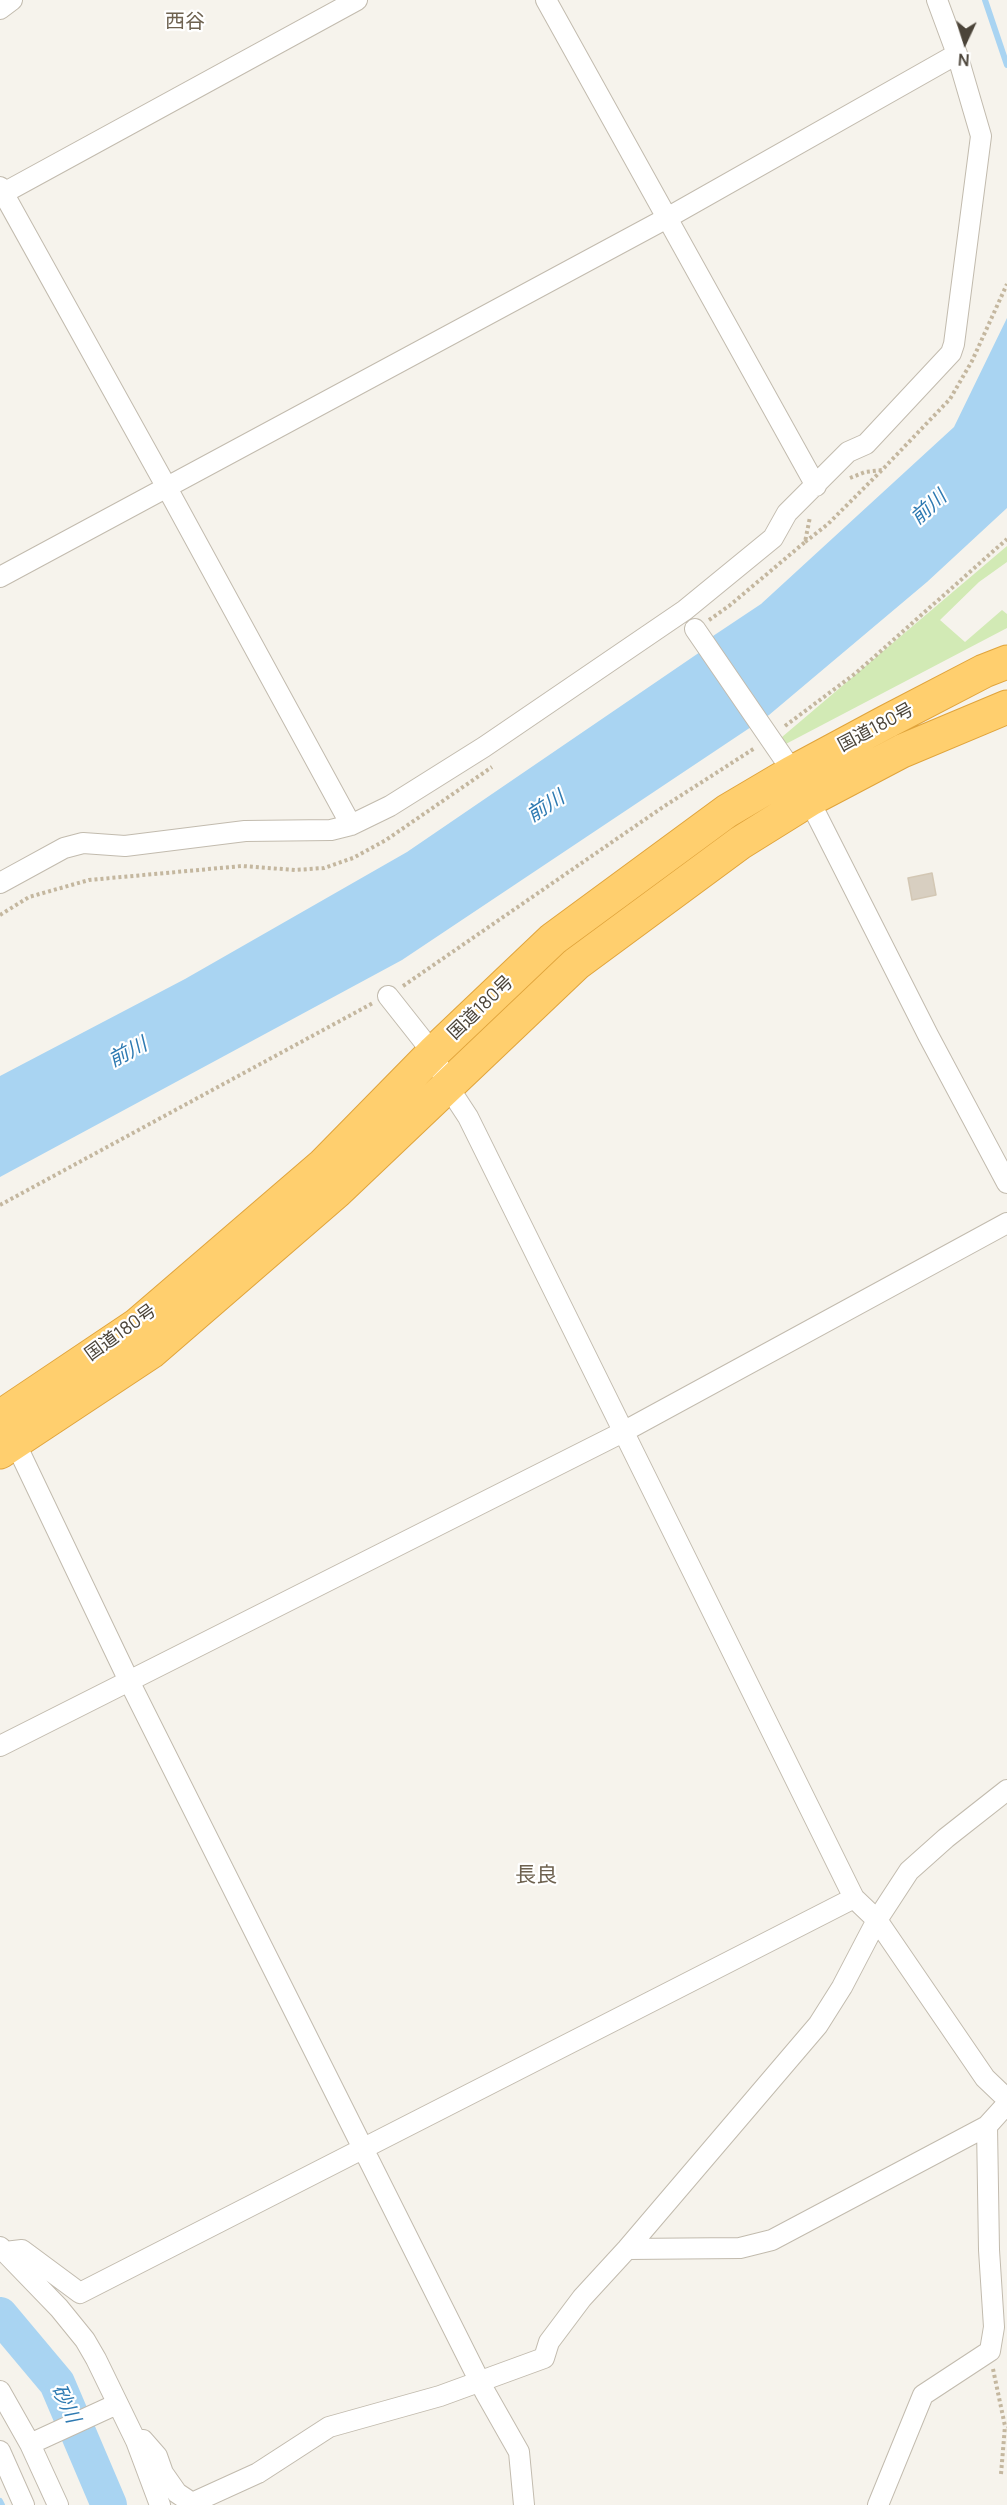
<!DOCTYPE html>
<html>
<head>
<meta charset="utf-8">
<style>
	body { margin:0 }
	#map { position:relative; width:1007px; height:2505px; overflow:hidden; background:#f6f3ec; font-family:Manrope,sans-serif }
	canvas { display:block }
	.north { position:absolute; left:935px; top:12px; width:60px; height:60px; -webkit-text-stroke:4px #fff; paint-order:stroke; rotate:184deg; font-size:16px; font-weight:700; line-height:24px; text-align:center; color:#4b4439 }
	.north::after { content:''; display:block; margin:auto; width:21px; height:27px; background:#4b4439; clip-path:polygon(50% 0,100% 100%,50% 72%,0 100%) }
</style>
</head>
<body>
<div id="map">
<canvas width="1007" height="2505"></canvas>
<div class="north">N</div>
</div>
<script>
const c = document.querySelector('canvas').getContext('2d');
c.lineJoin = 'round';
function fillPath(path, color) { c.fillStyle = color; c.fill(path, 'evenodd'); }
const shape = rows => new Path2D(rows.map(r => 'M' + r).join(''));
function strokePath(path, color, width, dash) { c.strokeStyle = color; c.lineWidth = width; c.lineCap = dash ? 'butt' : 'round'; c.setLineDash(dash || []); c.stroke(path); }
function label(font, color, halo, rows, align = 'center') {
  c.font = font + ' Manrope,"Noto Sans JP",sans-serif'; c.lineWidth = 4.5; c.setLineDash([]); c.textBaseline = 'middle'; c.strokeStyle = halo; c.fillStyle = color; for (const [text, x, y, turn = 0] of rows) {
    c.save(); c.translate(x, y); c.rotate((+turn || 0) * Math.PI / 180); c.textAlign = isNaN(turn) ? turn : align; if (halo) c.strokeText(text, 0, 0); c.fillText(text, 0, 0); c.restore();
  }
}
fillPath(shape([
	[1007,546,1007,562,979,582,940,620,965,642,1002,610,1007,614,1007,628,782,746,780,742,782,737]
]), '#d2eab5');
fillPath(shape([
	[1007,318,1007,508,927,582,769,715,402,960,0,1177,0,1076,185,979,407,852,703,650,707,640,761,604,954,427]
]), '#a9d4f2');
strokePath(shape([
	[985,0,1007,65],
	[0,2501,2,2505]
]), '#a9d4f2', 6);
strokePath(shape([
	[0,2315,57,2383,109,2505]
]), '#a9d4f2', 36);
const building = shape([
	[932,873,936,895,912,900,908,878,932,873]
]);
fillPath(building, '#d8cfc1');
strokePath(building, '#d3c7b4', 1.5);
const street = shape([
	[546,0,816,486],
	[0,9,12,0],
	[0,187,166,486,351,825],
	[0,195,357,0],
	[0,577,667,218,957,54],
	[695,629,793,772,809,800,928,1035,1007,1183],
	[0,883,64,848,83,843,125,846,245,831,331,830,351,825,390,806,484,747,685,610,773,538,787,513,848,452,866,444,951,353,954,344,981,136,957,54,937,0],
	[388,996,433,1053,447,1085,468,1117,854,1898,877,1920,985,2078,1007,2099],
	[11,1434,129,1681,485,2392,519,2452,524,2505],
	[0,1746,623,1432,1007,1223],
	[0,2247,59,2308,85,2340,96,2359,136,2441,160,2505],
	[627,2249,740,2248,772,2240,987,2126,1007,2104],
	[5,2252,22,2250,80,2293,854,1898],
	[0,2391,30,2444,58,2505],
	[136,2441,143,2440,157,2456,163,2473,177,2493,192,2503,258,2473,329,2427,440,2396,544,2358,549,2342,582,2298,627,2249,818,2025,842,1987,877,1920,909,1871,946,1838,1007,1790],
	[30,2444,117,2404],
	[0,2451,24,2505],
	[878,2505,923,2395,990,2351,994,2327,989,2250,987,2126]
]);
const highway = shape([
	[0,1417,137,1325,323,1165,433,1053,553,939,727,811,793,772,886,722,984,671,1007,662],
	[0,1452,151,1352,336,1192,576,964,740,843,809,800,902,751,1007,707]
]);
strokePath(street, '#c2bbae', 22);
strokePath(highway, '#e0a43c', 35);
strokePath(shape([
	[850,478,865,472,882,470,950,399,972,361,1007,284],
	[805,542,828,524,882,470],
	[709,620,729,606,805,542,810,517],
	[785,726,856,673,1007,539],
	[0,915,29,897,89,880,242,866,295,870,324,868,353,858,386,840,492,767],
	[403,986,663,807,755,748],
	[0,1205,373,1003],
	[993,2369,1005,2426,1007,2427],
	[1001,2474,1005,2426]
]), '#c4b79f', 4, [3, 3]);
strokePath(street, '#fff', 20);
strokePath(highway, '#ffcf6e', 33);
label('18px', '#4b4439', '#fff', [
	["国道180号",876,728,-28],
	["国道180号",481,1008,-44],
	["国道180号",121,1333,-36]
]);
label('20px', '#6e6250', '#fff', [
	["西谷",185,22]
]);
label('italic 20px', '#2e7ab2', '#fff', [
	["前川",929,508,-42],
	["前川",546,807,-33],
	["前川",128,1053,-28],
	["砂川",65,2404,65]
]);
label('21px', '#6e6250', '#fff', [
	["長良",536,1876]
]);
</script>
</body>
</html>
